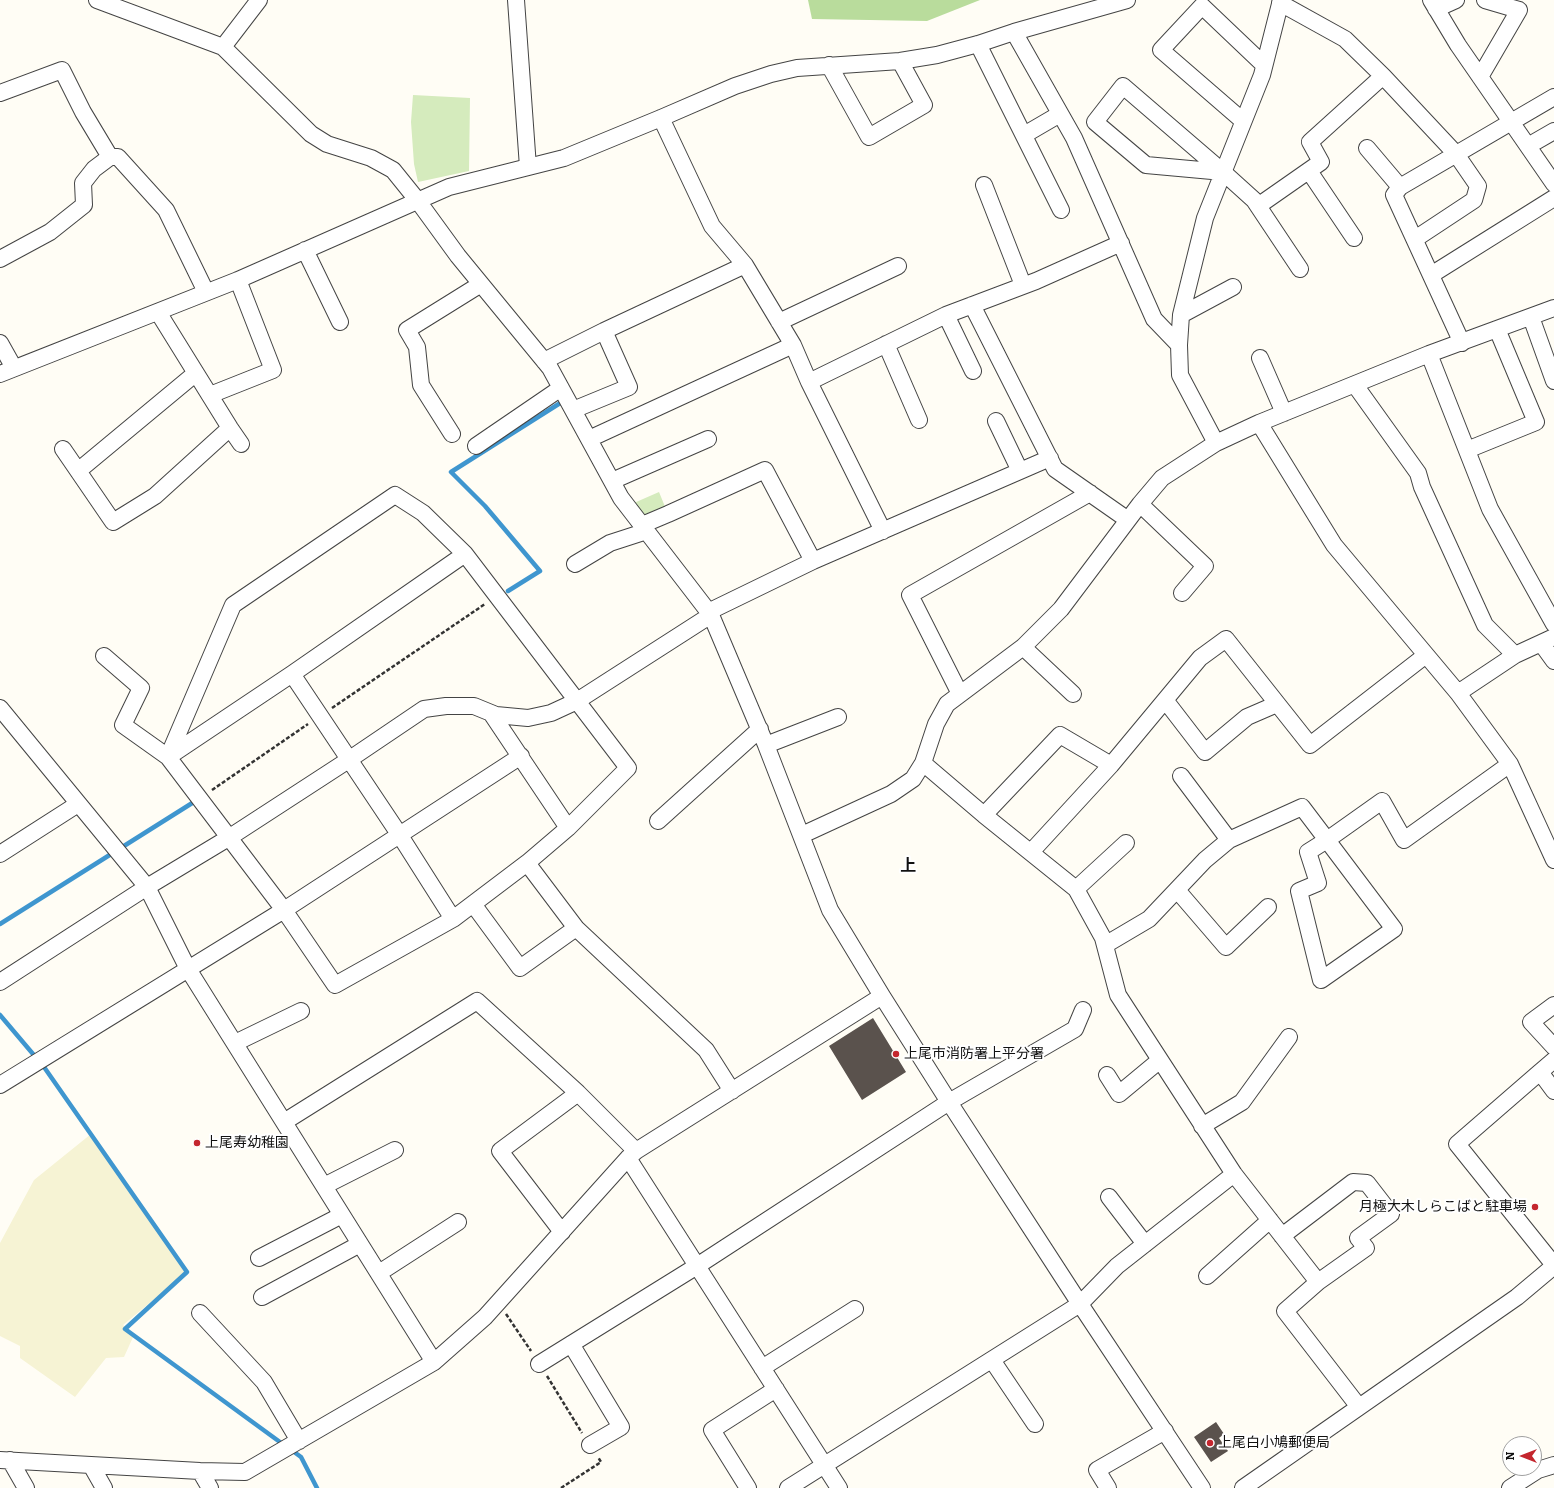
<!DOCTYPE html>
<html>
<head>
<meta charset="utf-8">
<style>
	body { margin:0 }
	#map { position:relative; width:1554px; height:1488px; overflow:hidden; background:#fffdf5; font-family:Bitter,serif }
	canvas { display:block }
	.north { position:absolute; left:1502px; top:1436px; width:40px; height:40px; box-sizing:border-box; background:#fff; border:1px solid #a0a0a0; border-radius:50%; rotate:270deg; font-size:11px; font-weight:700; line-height:16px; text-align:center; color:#111 }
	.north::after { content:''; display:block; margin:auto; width:14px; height:18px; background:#c4262e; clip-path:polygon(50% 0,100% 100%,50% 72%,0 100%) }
</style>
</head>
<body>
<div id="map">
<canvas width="1554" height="1488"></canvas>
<div class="north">N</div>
</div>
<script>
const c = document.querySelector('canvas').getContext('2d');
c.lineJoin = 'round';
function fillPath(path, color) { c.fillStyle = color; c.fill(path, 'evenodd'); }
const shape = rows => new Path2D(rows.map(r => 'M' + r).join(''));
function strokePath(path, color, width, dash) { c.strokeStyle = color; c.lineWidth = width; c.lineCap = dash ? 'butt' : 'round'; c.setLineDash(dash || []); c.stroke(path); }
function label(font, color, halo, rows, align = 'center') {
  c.font = font + ' Bitter,"Noto Sans JP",serif'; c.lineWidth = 4; c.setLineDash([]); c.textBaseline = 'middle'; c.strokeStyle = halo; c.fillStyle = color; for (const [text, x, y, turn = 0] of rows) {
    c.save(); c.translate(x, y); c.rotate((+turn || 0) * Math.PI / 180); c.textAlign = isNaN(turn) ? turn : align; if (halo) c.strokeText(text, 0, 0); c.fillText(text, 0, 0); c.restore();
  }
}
fillPath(shape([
	[91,1134,187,1272,123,1325,134,1335,124,1357,106,1358,75,1397,20,1358,20,1346,0,1336,0,1243,34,1180]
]), '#f6f3d4');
fillPath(shape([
	[413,95,470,98,469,171,418,182,414,164,411,122],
	[659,492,668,514,642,525,627,506]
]), '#d5ebbd');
fillPath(shape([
	[808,0,980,0,927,21,812,19]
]), '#b9dc9c');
strokePath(shape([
	[508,591,540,571,485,506,451,472,565,400],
	[0,924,197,800],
	[0,1015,44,1067,187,1272,125,1329,284,1445],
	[290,1449,301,1457,317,1488]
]), '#3f96cf', 4.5);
fillPath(shape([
	[873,1018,906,1072,862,1100,829,1046],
	[1216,1422,1224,1434,1219,1438,1228,1451,1211,1462,1194,1437]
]), '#5a524d');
const minor = shape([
	[97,0,223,47,311,134,327,144,371,158,393,170,418,201,458,256,550,368,621,498,711,615,766,745,830,910,882,996,949,1102,1080,1304,1202,1488],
	[516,0,528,167],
	[1431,0,1458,45,1554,184],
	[1436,9,1456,0],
	[1014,32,1074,138,1154,319,1179,345],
	[978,44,1061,210],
	[223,47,259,0],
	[829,65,869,137,924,105,900,61],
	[1383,76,1456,154,1478,186,1474,200,1415,239],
	[1480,77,1519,10,1485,0],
	[0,93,62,70,83,112,110,157,118,157,166,210,206,292],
	[661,118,712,226,745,265,793,345,809,382,946,315,1036,281,1121,243],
	[1243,121,1161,50,1202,6,1264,65],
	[1024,135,1060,114],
	[1528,146,1554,131],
	[1367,148,1400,187,1394,195,1462,343],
	[1309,171,1354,238],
	[1223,172,1146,165,1095,122,1123,86,1223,172,1254,200,1300,269],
	[984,185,1023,285],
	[1400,187,1554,97],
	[1258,206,1321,162,1310,142,1383,76,1345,39,1280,3],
	[305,250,340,322],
	[0,259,50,232,84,205,83,183,94,169,110,157],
	[1431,275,1554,198],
	[972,305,1055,469,1128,520],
	[158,312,230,428,241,444],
	[946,315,973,371],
	[1181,315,1233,287],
	[1531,317,1554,381],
	[779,322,898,266],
	[0,343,14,368],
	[886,344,919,420],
	[1429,354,1490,509,1554,624],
	[1260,358,1284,413],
	[544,361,604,331,745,265],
	[0,374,238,280,449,187,564,158,661,118,735,86,771,74,797,68,900,61,937,55,978,44,1014,32,1127,0],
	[809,382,883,531],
	[1355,385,1418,473,1422,487,1485,625,1515,655],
	[210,395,273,370,238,280],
	[573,410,629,387,604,331],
	[996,421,1020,471],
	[1259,423,1334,545,1458,693,1510,764,1554,860],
	[452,434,421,385,417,347,407,330,481,284],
	[589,439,793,345],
	[1216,443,1180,375,1179,345,1181,315,1205,218,1262,75,1281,0],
	[476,446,561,388],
	[63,449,113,522,155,496,230,428],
	[1467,450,1536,422,1497,329],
	[78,471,196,373],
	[612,481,708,439],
	[1140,504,1205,566,1182,593],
	[642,525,668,514,765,470,813,561],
	[575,564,610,543,647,531],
	[708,612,813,561,1050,458],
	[1541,643,1554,661],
	[1023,647,1073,694],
	[104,656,141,688,123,725,168,757,284,910,335,985,453,919,527,863,568,828,628,768,465,554,423,513,395,495,233,605,168,757],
	[292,674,399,834,453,919],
	[1458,693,1515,655,1554,637],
	[960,694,910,595,1090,493],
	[1165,700,1205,752,1247,717,1277,704],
	[0,708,147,887,188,969,434,1362],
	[491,713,568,828],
	[766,745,838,717],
	[168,757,292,674,465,554],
	[923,763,984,815,1076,889,1103,938,1118,995,1234,1174,1318,1282],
	[984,815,1060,735,1111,765],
	[658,821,760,729],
	[802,835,891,794,913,779,923,763,936,724,947,704,1023,647,1061,609,1140,504,1162,478,1216,443,1259,423,1429,354,1554,308],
	[1229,840,1302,807,1327,840,1394,929,1321,980,1299,891,1318,883,1308,852,1327,840,1382,801,1404,840,1510,764],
	[1031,852,1111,765,1200,658,1226,639,1310,745,1426,655],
	[0,854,78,804],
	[527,863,576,928,706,1050,732,1091],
	[1076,889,1126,843],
	[1177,890,1226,947,1268,907],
	[473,904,520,968,576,928],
	[1105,945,1149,919,1205,860,1229,840,1181,776],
	[0,982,147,887,230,837,350,759,424,709,446,706,474,706,496,715,528,718,551,713,577,701,711,615],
	[1554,1005,1531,1022,1554,1047],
	[235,1043,301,1011],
	[1554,1060,1540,1072,1554,1091],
	[1540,1072,1457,1144,1554,1265],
	[1107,1075,1119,1094,1160,1060],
	[0,1085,284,910,521,756],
	[284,1122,477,1001,578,1093,636,1151],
	[1202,1126,1242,1102,1289,1037],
	[628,1158,839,1488],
	[324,1186,395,1150],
	[1109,1197,1145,1244],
	[562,1232,500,1151,578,1093],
	[1282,1236,1353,1182,1367,1183,1391,1214,1358,1238,1366,1248,1318,1282,1285,1311,1359,1407],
	[259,1258,342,1215],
	[379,1273,458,1222],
	[1207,1276,1270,1220],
	[262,1297,360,1244],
	[200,1313,264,1382,299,1441],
	[571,1344,621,1427,590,1445],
	[992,1360,1035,1424],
	[539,1364,697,1266,949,1102,1075,1029,1083,1010],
	[762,1368,855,1309],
	[0,1460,200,1471,245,1472,434,1362,485,1317,628,1158,636,1151,882,996],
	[10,1460,26,1488],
	[91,1465,104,1488],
	[200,1471,210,1488],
	[748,1488,712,1430,776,1389],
	[788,1488,1080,1304,1117,1266,1234,1174],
	[1108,1488,1097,1470,1165,1431],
	[1243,1488,1517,1297,1554,1266],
	[1510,1488,1538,1470,1554,1465]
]);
strokePath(minor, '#444', 18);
strokePath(shape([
	[332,708,485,604],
	[212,790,308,724],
	[506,1314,531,1351],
	[547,1376,582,1433],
	[561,1488,601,1462,598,1457]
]), '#333', 2.5, [4, 2]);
strokePath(minor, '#fff', 16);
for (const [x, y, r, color] of [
	[896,1054,4,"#c4262e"],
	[197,1143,4,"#c4262e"],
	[1535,1207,4,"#c4262e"],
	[1210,1443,4,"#c4262e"]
]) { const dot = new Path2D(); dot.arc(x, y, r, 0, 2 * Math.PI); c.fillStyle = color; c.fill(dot); strokePath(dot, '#fff', 1.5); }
label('14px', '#111', '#fff', [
	["上尾市消防署上平分署",904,1054],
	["上尾寿幼稚園",205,1143],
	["月極大木しらこばと駐車場",1527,1207,"right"],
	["上尾白小鳩郵便局",1218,1443]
], 'left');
label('bold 16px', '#111', '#fff', [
	["上",908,867]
]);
</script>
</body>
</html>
